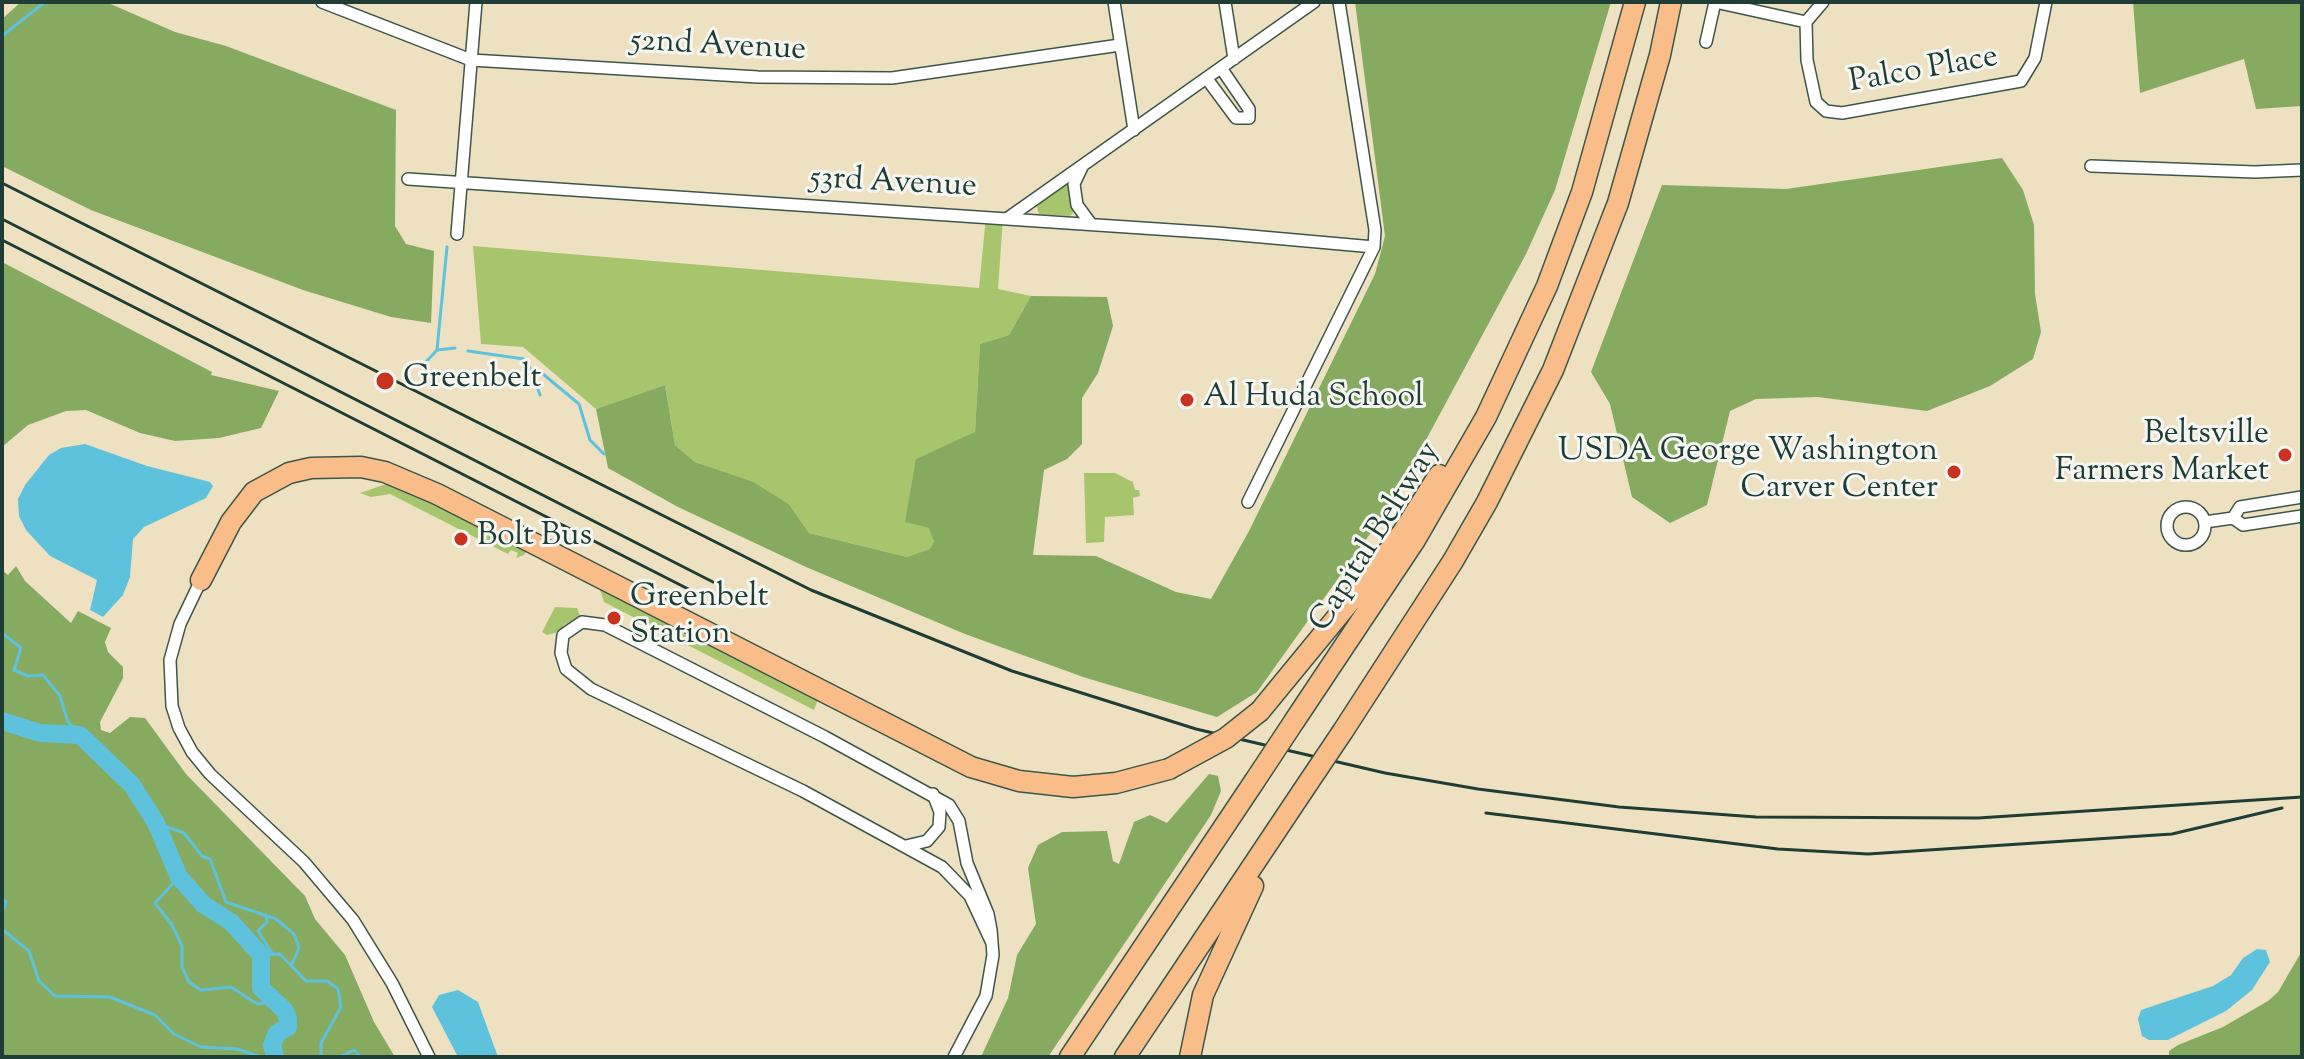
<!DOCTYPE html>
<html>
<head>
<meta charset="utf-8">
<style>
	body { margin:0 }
	#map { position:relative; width:2304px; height:1059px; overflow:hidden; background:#ede1c2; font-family:"Sorts Mill Goudy",serif }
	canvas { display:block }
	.frame { position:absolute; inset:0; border:4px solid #1f3d34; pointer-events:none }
</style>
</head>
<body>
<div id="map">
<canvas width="2304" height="1059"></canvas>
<div class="frame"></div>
</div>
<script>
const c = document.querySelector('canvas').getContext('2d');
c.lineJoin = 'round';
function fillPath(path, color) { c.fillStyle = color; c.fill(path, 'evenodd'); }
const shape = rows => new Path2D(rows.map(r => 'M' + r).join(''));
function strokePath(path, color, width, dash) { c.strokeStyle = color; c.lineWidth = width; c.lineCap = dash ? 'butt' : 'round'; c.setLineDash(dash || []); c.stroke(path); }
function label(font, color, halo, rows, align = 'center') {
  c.font = font + ' "Sorts Mill Goudy",serif'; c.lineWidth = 6; c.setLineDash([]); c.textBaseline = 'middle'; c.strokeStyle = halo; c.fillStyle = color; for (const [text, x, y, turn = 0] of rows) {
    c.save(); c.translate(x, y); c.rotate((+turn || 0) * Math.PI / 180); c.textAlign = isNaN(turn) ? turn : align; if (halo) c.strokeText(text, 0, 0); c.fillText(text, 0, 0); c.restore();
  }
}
fillPath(shape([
	[1065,184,1069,186,1073,213,1070,216,1039,214,1036,204],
	[986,217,1003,218,998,289,1031,296,1009,335,980,344,975,433,916,459,934,542,931,549,907,557,809,533,789,504,753,483,695,462,675,445,665,385,596,409,523,347,481,344,473,246,979,288],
	[1084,473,1115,473,1133,482,1135,490,1139,490,1140,496,1133,498,1134,515,1105,517,1104,542,1086,543],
	[395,481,528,548,524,555,516,558,518,553,511,550,508,554,390,494,371,497,360,493],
	[598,583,819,696,814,710,604,602],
	[555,607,577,608,580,616,564,625,558,632,547,635,542,632]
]), '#a7c56c');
fillPath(shape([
	[21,2,106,2,175,32,226,46,396,110,395,226,406,244,434,251,431,323,391,317,303,290,91,210,2,166,2,19],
	[1355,2,1611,2,1555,190,1526,254,1392,503,1257,692,1217,717,1083,677,965,634,806,567,678,507,608,468,596,409,665,385,675,445,695,462,753,482,789,504,809,533,907,557,930,549,934,542,929,528,905,522,916,459,975,432,980,344,1009,335,1031,296,1107,297,1113,326,1098,373,1082,398,1082,444,1067,459,1044,470,1033,555,1096,556,1176,592,1211,599,1249,531,1375,274,1385,236],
	[2133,2,2301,2,2302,106,2256,109,2244,59,2140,93],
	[2002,158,2023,190,2034,225,2035,294,2041,332,2033,359,1990,386,1927,411,1818,397,1756,399,1730,411,1707,505,1670,523,1632,497,1610,404,1591,372,1662,185,1786,189],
	[2,262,212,372,211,375,279,391,261,428,219,438,175,441,140,433,86,410,66,411,28,425,2,447],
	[16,566,25,581,71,623,78,611,111,628,105,642,108,652,123,667,123,678,100,722,101,730,110,733,130,717,145,718,186,774,305,896,315,919,345,955,374,1022,395,1057,2,1057,2,570,8,575],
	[1209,774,1218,776,1221,791,1211,815,1048,1057,981,1057,1008,998,1017,955,1036,924,1028,868,1038,845,1062,832,1107,831,1113,861,1119,864,1134,822,1150,815,1167,823],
	[2302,951,2302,1057,2169,1057,2169,1051,2178,1045,2223,1027,2268,1001,2278,992]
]), '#85aa60');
fillPath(shape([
	[85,444,147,466,210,482,213,486,206,498,144,527,133,539,130,577,123,595,103,617,90,610,97,580,50,556,26,530,19,516,18,499,25,485,49,455,61,448],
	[2257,949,2266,950,2270,962,2252,990,2226,1011,2168,1040,2149,1040,2142,1036,2138,1019,2141,1010,2213,986,2231,975,2243,958],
	[458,990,478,1002,498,1057,458,1057,432,1007,439,995]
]), '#5fc2dd');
strokePath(shape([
	[2,36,45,2],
	[437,350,447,247],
	[468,351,524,359,532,371,543,374,579,404,590,440,604,454],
	[425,363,437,350,455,348],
	[532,372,540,395],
	[2,633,21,648,14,670,28,676,43,675,60,696,68,722,80,735],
	[156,823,184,833,202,856,210,859,226,902,276,919,294,934,299,948,292,964],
	[179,877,155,903,172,925,182,946,182,967,189,982,201,990,231,987,257,1004,274,1002],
	[2,898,6,902,2,912],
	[266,915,267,922,258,931,272,953],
	[2,929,29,951,39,981,55,996,110,997,155,1015,174,1034,201,1047,237,1049,261,1057],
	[261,955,280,954,306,981,327,981,338,989,341,1007,321,1043,321,1057],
	[265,1057,273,1054],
	[340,1057,354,1050,361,1057]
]), '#5fc2dd', 3);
strokePath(shape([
	[2,721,40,733,80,735,132,785,156,823,179,877,204,905,231,922,261,955,261,988,285,1011,288,1019,288,1027,277,1033,272,1045,275,1057]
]), '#5fc2dd', 18);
const minor = shape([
	[322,2,471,60,758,77,892,78,1120,45],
	[1114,2,1134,130],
	[1225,2,1234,59],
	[1715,2,1806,22],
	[1806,22,1807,60,1816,102,1826,111,1842,113,2021,81,2035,58,2046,2],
	[1806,22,1823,2],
	[1706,42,1715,2],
	[1207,79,1236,118,1249,118,1249,109,1221,68],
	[2091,166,2255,172,2302,170],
	[1082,167,1074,184,1077,205,1091,224],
	[408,179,1217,233,1374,247],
	[1008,218,1314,2],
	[457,234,476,2],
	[1248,502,1374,247,1375,230,1339,2],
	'2167 526a19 19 0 1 1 38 0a19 19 0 1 1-38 0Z',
	[2233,518,2240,507,2302,497],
	[2205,522,2233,518,2243,525,2302,516],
	[201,580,180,624,170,660,172,706,179,728,192,752,210,774,304,862,353,920,392,983,429,1057],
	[906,846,927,841,939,827,940,812,933,794],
	[954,1057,986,996,993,955,991,930,988,914,967,863,959,821,949,805,825,737,605,625,582,622,563,635,561,653,566,669,591,689,803,791,942,867,970,896,992,943]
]);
const motorway = shape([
	[201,580,231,522,254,492,289,473,311,468,361,467,385,472,437,494,971,767,1019,781,1073,787,1116,783,1169,769],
	[1260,711,1352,599,1403,532,1439,475],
	[1295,720,1415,540,1486,417,1547,286,1582,192,1635,2],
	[1343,731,1453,561,1487,502,1553,370,1618,203,1660,55,1671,2],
	[1070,1057,1254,782],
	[1125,1057,1302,792],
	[1190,1057,1203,995,1253,886]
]);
strokePath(minor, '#3e5649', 14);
strokePath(motorway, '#3e5649', 23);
strokePath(minor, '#fff', 11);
strokePath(motorway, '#f8bd89', 20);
strokePath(shape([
	[2,183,811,590,1012,671,1196,729,1385,773,1478,789,1619,807,1756,817,1978,818,2302,797],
	[2,219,713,582],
	[2,240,704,597],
	[1486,813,1778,849,1868,854,2172,834,2282,808]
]), '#1f3d34', 3);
const motorwayBridge = shape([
	[1169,769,1226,738,1260,711],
	[1254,782,1295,720],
	[1302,792,1343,731]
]);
strokePath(motorwayBridge, '#3e5649', 23, []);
strokePath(motorwayBridge, '#f8bd89', 20);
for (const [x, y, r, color] of [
	[385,381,10,"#c8321e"],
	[1187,400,8,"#c8321e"],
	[2285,455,8,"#c8321e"],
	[1954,472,8,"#c8321e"],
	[461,539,8,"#c8321e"],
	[614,618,8,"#c8321e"]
]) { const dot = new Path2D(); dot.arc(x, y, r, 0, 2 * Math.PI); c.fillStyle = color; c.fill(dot); strokePath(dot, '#f6f6f2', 3); }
label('32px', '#1f3d34', '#f6f6f2', [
	["52nd Avenue",718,48,3],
	["Palco Place",1924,72,-10],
	["53rd Avenue",893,185,3],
	["Capital Beltway",1377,538,-58]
]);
label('32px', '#1f3d34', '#f6f6f2', [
	["Greenbelt",403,381],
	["Al Huda School",1203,400],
	["Beltsville",2269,437,"right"],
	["Farmers Market",2269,474,"right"],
	["USDA George Washington",1938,454,"right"],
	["Carver Center",1938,491,"right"],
	["Bolt Bus",477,539],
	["Greenbelt",630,600],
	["Station",630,637]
], 'left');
</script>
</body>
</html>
